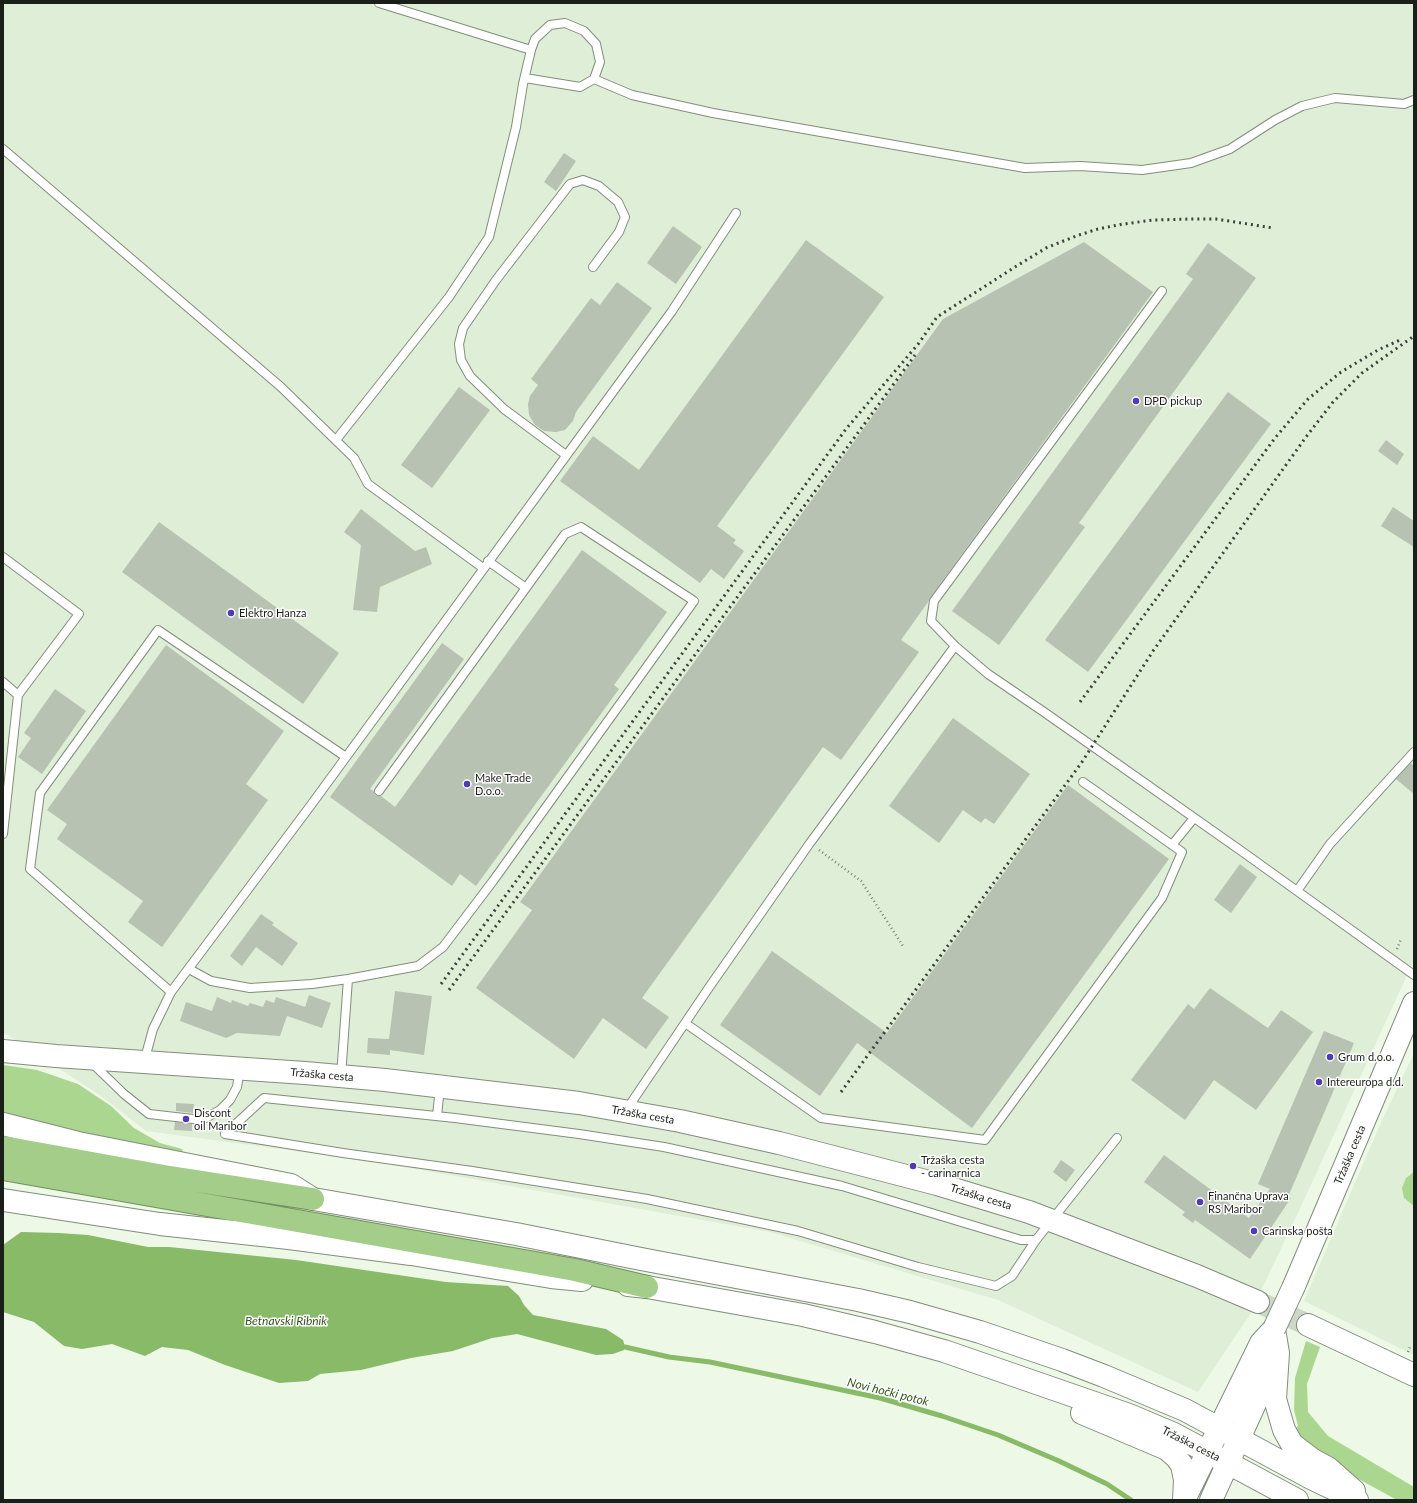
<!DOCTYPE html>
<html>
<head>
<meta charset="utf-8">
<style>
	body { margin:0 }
	#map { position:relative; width:1417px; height:1503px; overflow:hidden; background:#edf8e6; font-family:Lato,sans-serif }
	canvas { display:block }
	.frame { position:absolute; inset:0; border:4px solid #1b1f19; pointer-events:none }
</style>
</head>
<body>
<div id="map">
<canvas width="1417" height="1503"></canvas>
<div class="frame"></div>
</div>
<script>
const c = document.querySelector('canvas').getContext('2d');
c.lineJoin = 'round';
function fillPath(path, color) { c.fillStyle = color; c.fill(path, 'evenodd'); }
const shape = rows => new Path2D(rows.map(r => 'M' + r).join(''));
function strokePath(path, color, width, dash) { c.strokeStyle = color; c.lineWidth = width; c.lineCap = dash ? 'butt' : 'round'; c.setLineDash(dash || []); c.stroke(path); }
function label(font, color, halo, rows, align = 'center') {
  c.font = font + ' Lato,sans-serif'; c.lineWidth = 3; c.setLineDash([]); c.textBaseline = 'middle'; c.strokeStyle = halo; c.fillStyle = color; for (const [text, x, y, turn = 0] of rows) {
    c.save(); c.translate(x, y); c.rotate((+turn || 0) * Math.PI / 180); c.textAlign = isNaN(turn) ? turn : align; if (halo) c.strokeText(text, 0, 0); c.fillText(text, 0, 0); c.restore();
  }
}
fillPath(shape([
	[3,3,1414,3,1414,960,1303,1202,1249,1316,1198,1392,998,1300,770,1232,371,1161,146,1131,101,1096,8,1035,3,1034],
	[1414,1053,1414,1355,1304,1301,1379,1127]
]), '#dfeed6');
fillPath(shape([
	[3,1065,37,1070,78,1084,111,1106,134,1128,160,1143,182,1149,183,1153,65,1129,3,1113],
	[1414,1172,1414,1206,1404,1198,1402,1188,1406,1178],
	[1306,1341,1320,1347,1307,1384,1308,1412,1328,1436,1414,1487,1414,1500,1397,1500,1322,1459,1292,1431,1298,1426,1294,1410,1295,1378]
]), '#abd690');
fillPath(shape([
	[21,1232,59,1233,88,1235,148,1247,169,1247,296,1260,446,1282,508,1286,519,1296,524,1305,533,1315,606,1329,623,1340,625,1347,624,1350,613,1354,596,1355,517,1334,492,1338,453,1351,411,1358,361,1370,320,1374,308,1381,279,1383,225,1365,188,1350,162,1347,145,1356,112,1344,82,1349,64,1346,34,1322,3,1312,3,1245]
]), '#88ba67');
strokePath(shape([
	[625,1347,669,1357,710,1362,880,1398,942,1416,998,1435,1059,1461,1107,1484,1131,1500]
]), '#88ba67', 5);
fillPath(shape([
	[564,153,576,161,556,191,544,182],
	[673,226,702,247,676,284,647,263],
	[806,240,884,297,717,526,736,540,733,543,744,551,724,579,711,569,700,583,560,481,593,436,639,470],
	[1084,242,1153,292,930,598,928,602,901,640,919,652,841,760,823,747,642,998,669,1017,646,1049,603,1018,574,1059,476,988,532,910,520,902,943,319],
	[1208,243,1256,278,1079,523,1085,527,999,645,952,611,1193,279,1186,274],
	[617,282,652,308,576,412,573,421,565,430,556,432,544,431,535,425,529,415,528,404,530,396,538,385,531,379,591,298,600,305],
	[459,387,490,410,432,488,401,465],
	[1228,392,1271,424,1088,672,1045,640],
	[1386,440,1404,454,1397,465,1378,451],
	[1393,507,1414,521,1414,547,1381,526],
	[361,509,415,551,426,547,432,564,380,587,377,612,353,610,361,545,344,532],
	[159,522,339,653,303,704,122,572],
	[582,550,667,612,614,685,619,689,476,886,460,874,452,886,330,797,442,643,464,659,370,789,374,791,375,795,381,796,395,807],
	[166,645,284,731,246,784,268,800,162,947,128,922,143,901,57,839,67,824,47,810],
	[55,689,86,711,42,774,18,757,31,738,24,733],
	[953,718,1030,774,994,824,985,818,981,823,963,810,939,843,889,806],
	[1411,763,1414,766,1414,794,1396,779],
	[1068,785,1169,859,972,1128,857,1043,820,1096,720,1025,772,951,887,1033],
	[1240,864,1257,877,1231,913,1214,900],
	[261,914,274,923,272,925,298,943,282,966,256,947,242,966,230,956],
	[1210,988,1268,1028,1281,1010,1313,1032,1256,1110,1214,1080,1185,1120,1131,1080,1188,1004,1194,1009],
	[395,991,432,996,424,1055,390,1050,390,1055,367,1053,368,1038,389,1039],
	[309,995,331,1003,322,1028,287,1016,280,1036,237,1033,226,1038,180,1021,186,1002,212,1011,217,997,231,1003,232,1000,248,1006,250,1003,263,1007,266,1000,274,1003,276,997,305,1007],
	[1324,1031,1354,1043,1288,1197,1291,1198,1250,1259,1195,1220,1193,1223,1182,1215,1185,1212,1144,1182,1164,1155,1249,1218,1270,1189,1258,1184],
	[176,1103,194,1104,193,1113,176,1111],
	[175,1122,192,1124,192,1131,174,1130],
	[1061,1160,1075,1170,1066,1182,1053,1172]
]), '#b8c2b2');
strokePath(shape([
	[1258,1302,1308,1325]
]), '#ced7c7', 22, [22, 11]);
const lane = shape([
	[379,3,531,50],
	[594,79,632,95,713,113,1025,168,1080,166,1142,170,1191,163,1230,149,1275,120,1302,106,1335,98,1404,104,1414,100],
	[3,149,281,387,354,458,368,484,483,568],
	[336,440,449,297,489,237,516,127,523,84,531,50,535,39,550,25,565,23,584,31,596,44,600,62,594,79,580,87,525,78],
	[566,455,504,409,470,376,461,360,459,344,463,328,496,280,570,184,583,180,599,186,618,202,625,217,619,232,593,267],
	[3,557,79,614,18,695,3,834],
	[488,561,526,588],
	[955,646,988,674,1044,712,1247,855,1414,975],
	[3,682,18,695],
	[1172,845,1194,818],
	[1297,891,1330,844,1414,752],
	[189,969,211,981,250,988,312,984,348,979,418,966,443,947,493,881,694,601,581,527,565,534,379,791],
	[171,992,30,869,40,793,158,630,346,757],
	[685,1023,821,1118,985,1140,1162,898,1182,852,1083,782],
	[146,1062,147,1051,153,1029,171,992,311,805,672,311,736,213],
	[93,1064,124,1094,149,1114,202,1120,220,1110,230,1100,237,1087,240,1069],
	[341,1076,348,979],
	[627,1109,710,986,810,843,955,646,931,621,934,601,1162,291],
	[437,1116,440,1087],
	[1036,1240,1012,1276,996,1286,918,1267,798,1231,647,1199,472,1171,343,1153,225,1134,264,1098,455,1118,579,1134,664,1147,842,1186,1021,1240,1036,1240,1117,1138]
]);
const secondary = shape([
	[3,1051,56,1056,305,1073,385,1080,579,1103,680,1121,779,1143,937,1184,1029,1212,1197,1276,1258,1302],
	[3,1124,78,1143,291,1185,313,1199,516,1234,641,1259,858,1300,910,1312,980,1332,1062,1360,1104,1376,1185,1410,1311,1478,1357,1500],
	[3,1200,160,1224,289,1238,411,1254,551,1277,582,1280],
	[628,1285,647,1287,803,1315,875,1332,944,1351,1129,1415,1174,1434,1297,1500],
	[1294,1286,1414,1003],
	[1308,1325,1414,1375],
	[1274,1329,1278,1353,1275,1399,1284,1430,1292,1444,1313,1460,1328,1468,1354,1491],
	[1082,1413,1167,1449,1176,1457,1182,1465,1185,1480,1184,1500],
	[1185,1498,1261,1343,1274,1329],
	[1211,1500,1273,1364]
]);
const highway = shape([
	[3,1147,164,1176,313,1199],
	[3,1169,575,1270,647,1287]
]);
strokePath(lane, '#838d7d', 10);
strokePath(secondary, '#838d7d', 24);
strokePath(highway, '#739061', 24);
strokePath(shape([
	[819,850,861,881,903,946],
	[1397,949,1401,939],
	[1408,1352,1411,1345]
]), '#7b8276', 2.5, [1, 3]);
strokePath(lane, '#fff', 8);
strokePath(secondary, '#fff', 22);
strokePath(highway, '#a3cd88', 22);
strokePath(shape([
	[1080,702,1275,438,1308,399,1341,372,1378,350,1400,340],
	[441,984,846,429,919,343,937,317,1015,267,1046,248,1076,236,1098,229,1123,224,1154,220,1191,219,1216,219,1273,228],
	[449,990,915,355],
	[841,1092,1082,762,1153,651,1306,437,1333,402,1362,373,1414,336]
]), '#3d423a', 3, [2, 4]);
const secondaryBridge = shape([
	[1274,1329,1294,1286]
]);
strokePath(secondaryBridge, '#838d7d', 24, []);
strokePath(secondaryBridge, '#fff', 22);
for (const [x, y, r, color] of [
	[1136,401,4,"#4f3cb4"],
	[231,613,4,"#4f3cb4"],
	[467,784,4,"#4f3cb4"],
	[1330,1057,4,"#4f3cb4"],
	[1319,1082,4,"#4f3cb4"],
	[186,1119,4,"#4f3cb4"],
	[913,1166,4,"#4f3cb4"],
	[1200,1202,4,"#4f3cb4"],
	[1254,1231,4,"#4f3cb4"]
]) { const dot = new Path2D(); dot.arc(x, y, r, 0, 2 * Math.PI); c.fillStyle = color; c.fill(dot); strokePath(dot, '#fff', 1.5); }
label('11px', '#1b1f19', '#fff', [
	["DPD pickup",1144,401],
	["Elektro Hanza",239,613],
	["Make Trade",475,778],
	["D.o.o.",475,791],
	["Grum d.o.o.",1338,1057],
	["Intereuropa d.d.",1327,1082],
	["Discont",194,1113],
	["oil Maribor",194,1126],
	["Tržaška cesta",921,1160],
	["- carinarnica",921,1173],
	["Finančna Uprava",1208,1196],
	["RS Maribor",1208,1209],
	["Carinska pošta",1262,1231]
], 'left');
label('11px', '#1b1f19', '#fff', [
	["Tržaška cesta",322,1075,5],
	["Tržaška cesta",643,1115,10],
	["Tržaška cesta",1350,1155,-67],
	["Tržaška cesta",981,1197,17],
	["Tržaška cesta",1191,1444,27]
]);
label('italic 12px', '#34551c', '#fff', [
	["Betnavski Ribnik",286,1321],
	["Novi hočki potok",888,1392,14]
]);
</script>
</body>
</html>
